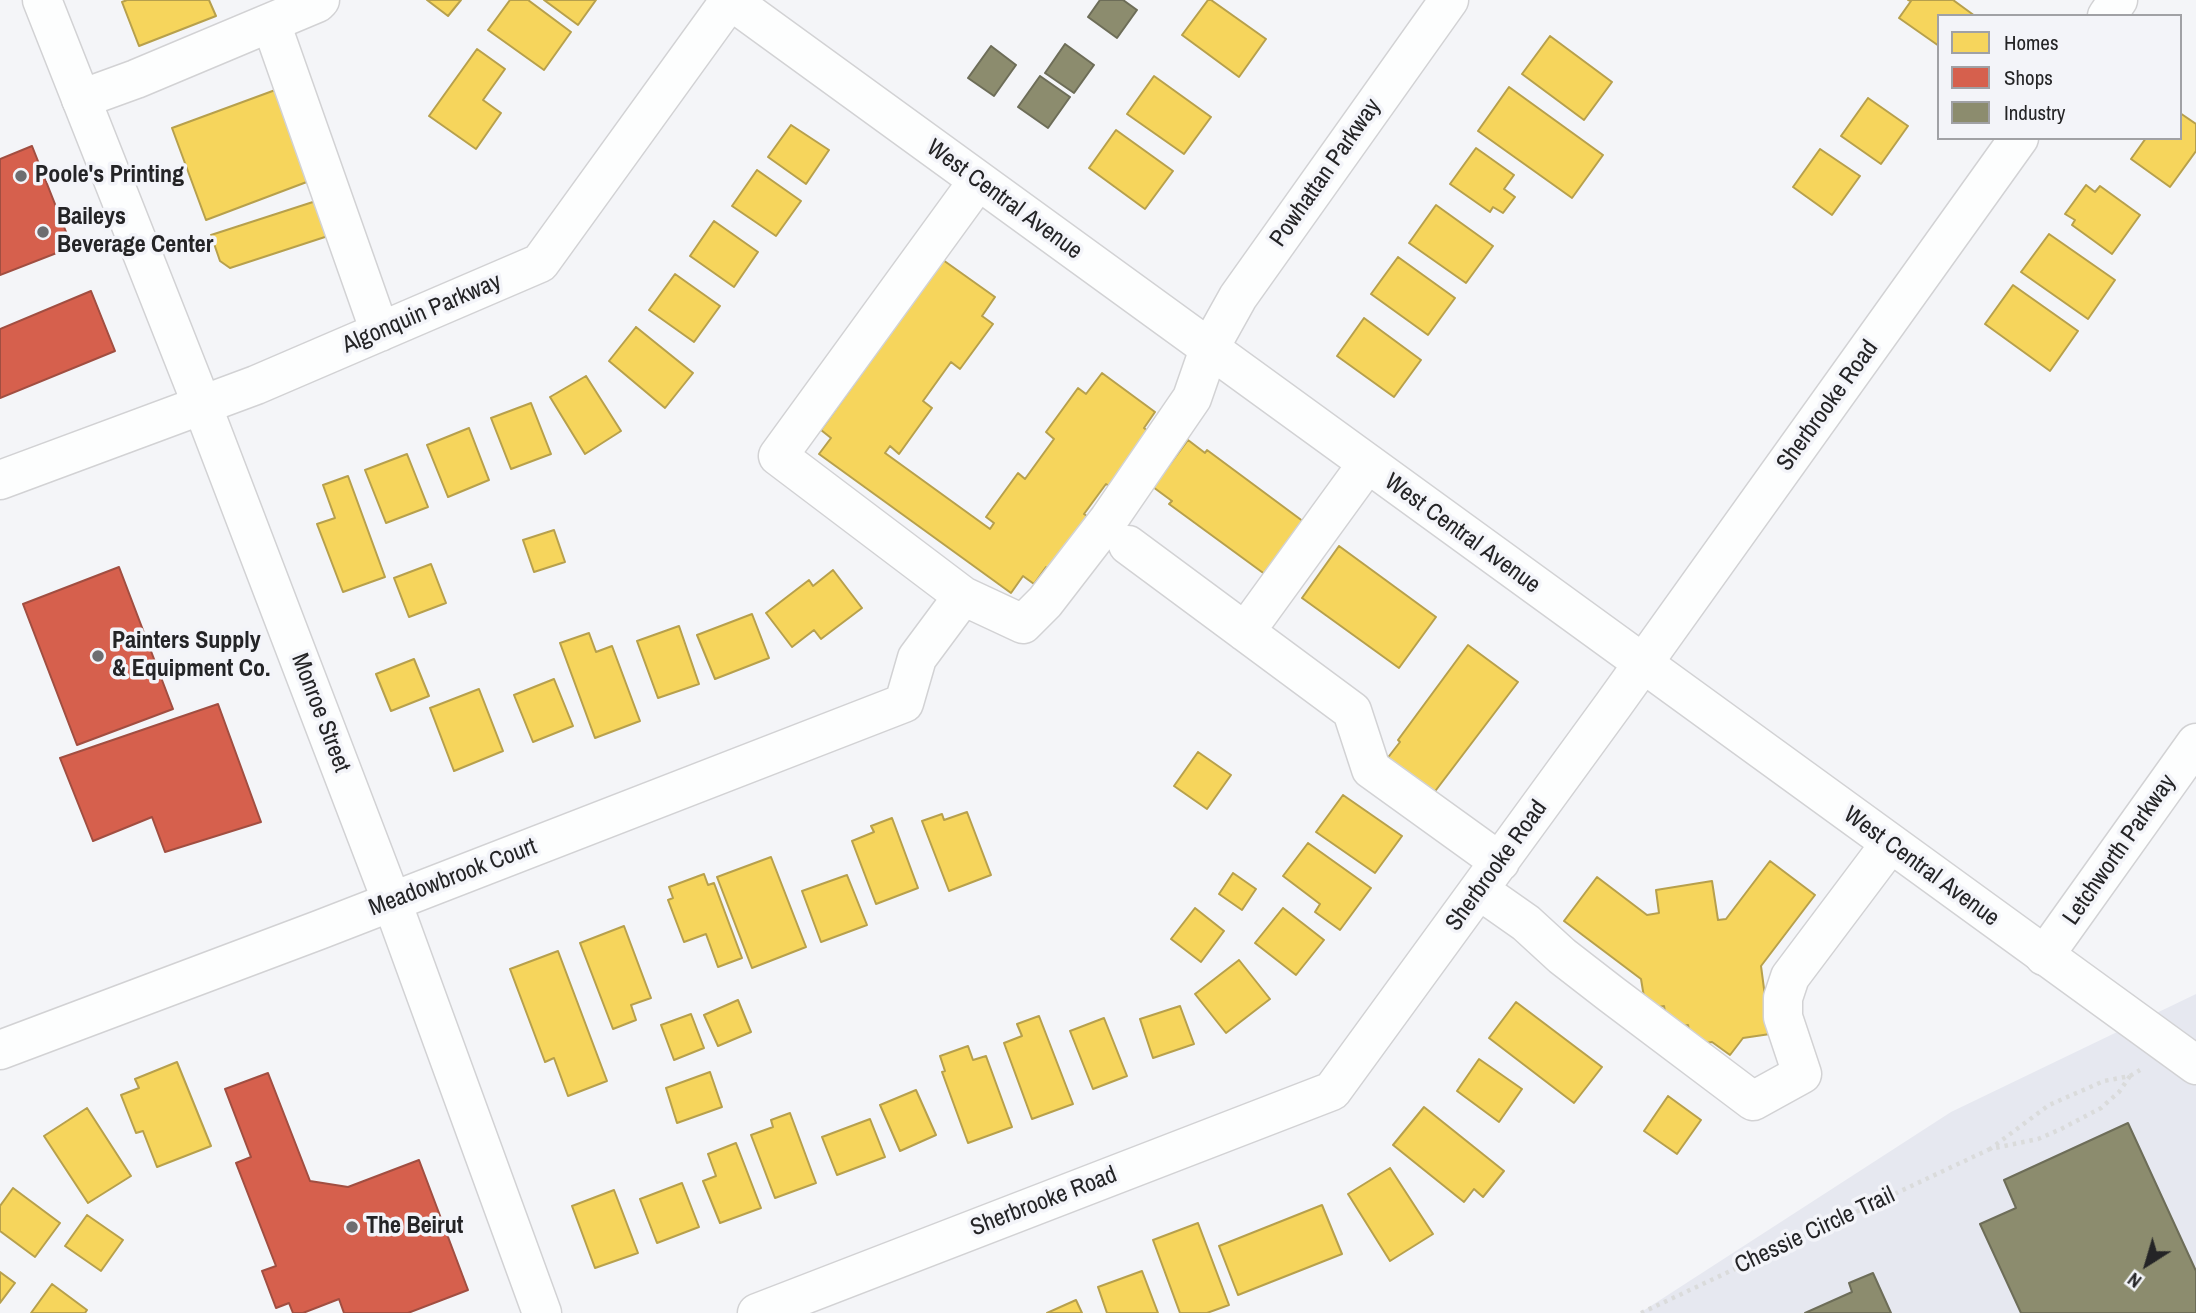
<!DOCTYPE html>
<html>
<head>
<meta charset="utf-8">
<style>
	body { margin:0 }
	#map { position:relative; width:2196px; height:1313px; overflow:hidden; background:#f4f5f8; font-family:"Archivo Narrow",sans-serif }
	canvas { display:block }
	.legend { position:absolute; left:1937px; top:14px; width:245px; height:126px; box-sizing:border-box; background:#f3f4f9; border:2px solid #a0a1a5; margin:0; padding:9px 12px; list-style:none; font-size:21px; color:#242426 }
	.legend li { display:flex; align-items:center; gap:14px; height:35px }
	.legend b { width:35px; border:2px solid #a0a1a5 }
	.north { position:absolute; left:2112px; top:1229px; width:70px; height:70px; -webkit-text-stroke:5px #f3f4f9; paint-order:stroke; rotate:217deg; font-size:19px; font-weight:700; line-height:28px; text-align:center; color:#242426 }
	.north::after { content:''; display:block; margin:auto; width:24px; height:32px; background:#242426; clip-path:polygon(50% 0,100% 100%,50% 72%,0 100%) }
</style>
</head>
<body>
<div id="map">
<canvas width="2196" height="1313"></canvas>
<ul class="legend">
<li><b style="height:19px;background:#f6d55c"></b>Homes</li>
<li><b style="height:19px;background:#d6604d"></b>Shops</li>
<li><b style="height:19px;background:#8c8c6e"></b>Industry</li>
</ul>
<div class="north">N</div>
</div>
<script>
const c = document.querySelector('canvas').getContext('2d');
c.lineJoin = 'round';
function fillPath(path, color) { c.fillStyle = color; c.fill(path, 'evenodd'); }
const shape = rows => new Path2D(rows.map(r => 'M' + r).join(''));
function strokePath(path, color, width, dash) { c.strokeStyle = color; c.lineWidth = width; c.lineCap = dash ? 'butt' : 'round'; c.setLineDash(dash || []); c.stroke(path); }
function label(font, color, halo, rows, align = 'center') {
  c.font = font + ' "Archivo Narrow",sans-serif'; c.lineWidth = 7; c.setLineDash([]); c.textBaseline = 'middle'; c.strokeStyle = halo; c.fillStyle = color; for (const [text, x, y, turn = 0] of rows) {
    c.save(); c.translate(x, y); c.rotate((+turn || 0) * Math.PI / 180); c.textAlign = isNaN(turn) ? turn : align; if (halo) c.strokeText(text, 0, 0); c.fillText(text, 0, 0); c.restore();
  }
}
fillPath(shape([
	[2196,994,2196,1313,1640,1313,1951,1112]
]), '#e6e8f0');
const homes = shape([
	[127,0,209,0,216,16,139,46,122,2,127,0],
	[427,0,461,0,448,16,427,0],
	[510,0,528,0,571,32,544,70,488,30,510,0],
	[544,0,596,0,578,25,544,0],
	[1208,0,1211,0,1266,39,1239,77,1182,35,1208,0],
	[1908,0,1953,0,1975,16,1939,16,1939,46,1899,18,1911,1,1908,0],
	[1550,36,1612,82,1584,120,1522,74,1550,36],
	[477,49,505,69,483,100,501,113,476,149,429,116,477,49],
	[1154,76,1211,117,1184,154,1127,114,1154,76],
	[1509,87,1603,155,1572,198,1478,131,1509,87],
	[278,89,312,180,206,220,172,128,278,89],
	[1868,98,1908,126,1881,164,1841,136,1868,98],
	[2180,113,2196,124,2196,151,2170,187,2131,159,2146,138,2180,138,2180,113],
	[791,125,829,150,806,184,768,157,791,125],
	[1116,130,1173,171,1145,209,1089,168,1116,130],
	[1476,148,1514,175,1504,189,1515,197,1503,213,1493,207,1490,212,1450,184,1476,148],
	[1820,149,1860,176,1832,215,1793,187,1820,149],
	[757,170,801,201,776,236,732,206,757,170],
	[2086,185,2095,192,2100,186,2140,215,2112,254,2072,225,2075,220,2065,214,2086,185],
	[316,201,328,236,230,268,220,261,211,235,316,201],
	[1436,205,1493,246,1466,283,1409,243,1436,205],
	[714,221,758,252,734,287,690,256,714,221],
	[2049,234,2115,280,2088,319,2021,272,2049,234],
	[1398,257,1455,298,1428,335,1371,294,1398,257],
	[943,260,995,297,982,316,993,324,960,369,951,362,923,401,932,408,899,454,890,446,885,453,990,529,994,523,986,517,1018,473,1025,479,1054,439,1046,432,1078,388,1086,394,1102,373,1155,412,1144,428,1154,436,1115,490,1106,484,1084,514,1094,521,1055,574,1046,567,1034,584,1023,576,1011,593,819,454,831,438,821,430,943,260],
	[675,274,720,306,694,342,649,310,675,274],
	[2013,285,2078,331,2050,371,1985,324,2013,285],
	[1364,318,1421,360,1394,397,1337,356,1364,318],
	[636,327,693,373,665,408,609,361,636,327],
	[586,376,621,431,585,454,550,397,586,376],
	[531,403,551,454,511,469,491,418,531,403],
	[469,428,489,480,448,497,427,445,469,428],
	[1188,440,1205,453,1207,450,1304,522,1266,575,1169,504,1172,501,1153,487,1188,440],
	[407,454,428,507,386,523,365,470,407,454],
	[348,476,385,577,343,592,317,524,335,518,323,485,348,476],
	[554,530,565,562,534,572,523,540,554,530],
	[1339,546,1436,617,1399,668,1302,598,1339,546],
	[431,564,446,603,409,617,394,578,431,564],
	[833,570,862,608,821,639,814,630,792,647,766,613,809,580,813,586,833,570],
	[752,614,769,658,715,679,697,635,752,614],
	[679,626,699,684,658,698,637,641,679,626],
	[589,633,596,652,612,646,640,721,595,738,560,643,589,633],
	[1468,645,1518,682,1433,794,1386,760,1400,742,1398,740,1468,645],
	[414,659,429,696,391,711,376,674,414,659],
	[554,679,573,726,533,742,514,695,554,679],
	[479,689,503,751,454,771,430,708,479,689],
	[1198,752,1231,775,1207,809,1174,786,1198,752],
	[1343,795,1402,836,1375,873,1316,832,1343,795],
	[967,812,991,875,949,891,922,821,942,814,944,820,967,812],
	[892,818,918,888,876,904,852,841,874,832,871,826,892,818],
	[1308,843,1371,888,1340,930,1315,912,1320,904,1283,876,1308,843],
	[771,857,806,947,752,968,717,877,771,857],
	[1770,861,1815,895,1761,966,1770,1034,1743,1038,1730,1055,1712,1042,1692,1045,1688,1025,1668,1029,1664,1006,1646,1009,1641,979,1564,921,1597,877,1647,915,1659,913,1656,890,1712,881,1718,920,1726,919,1770,861],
	[1233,873,1256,889,1242,910,1219,894,1233,873],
	[704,874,708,885,714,883,742,958,718,967,706,934,684,942,668,900,673,898,669,887,704,874],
	[847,875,867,925,821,942,802,891,847,875],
	[1195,908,1224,931,1201,962,1171,939,1195,908],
	[1283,908,1324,940,1296,975,1255,943,1283,908],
	[624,926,651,998,631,1005,636,1020,613,1029,580,943,624,926],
	[558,951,607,1081,568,1096,554,1058,545,1062,510,969,558,951],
	[1239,960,1270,999,1226,1033,1195,994,1239,960],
	[738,1000,751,1032,718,1046,704,1015,738,1000],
	[1516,1002,1602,1067,1574,1103,1489,1038,1516,1002],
	[1180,1006,1194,1044,1153,1058,1140,1019,1180,1006],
	[691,1014,704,1048,674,1060,661,1025,691,1014],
	[1039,1016,1073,1104,1032,1119,1004,1043,1022,1036,1017,1024,1039,1016],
	[1104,1018,1127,1076,1093,1089,1070,1031,1104,1018],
	[968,1046,973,1060,986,1056,1012,1127,968,1143,942,1072,945,1071,940,1056,968,1046],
	[1479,1059,1522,1089,1499,1122,1457,1091,1479,1059],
	[177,1062,211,1146,157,1167,143,1131,136,1133,121,1095,139,1088,135,1079,177,1062],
	[710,1072,722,1107,677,1123,666,1088,710,1072],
	[916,1090,936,1135,900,1151,880,1105,916,1090],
	[1668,1096,1701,1120,1677,1154,1644,1131,1668,1096],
	[1424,1107,1504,1171,1483,1197,1474,1189,1464,1202,1393,1145,1424,1107],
	[87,1108,131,1176,88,1203,44,1136,87,1108],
	[790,1113,816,1183,775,1198,751,1135,773,1127,771,1120,790,1113],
	[870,1119,885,1157,837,1175,822,1137,870,1119],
	[736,1143,761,1208,720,1223,703,1181,716,1176,708,1154,736,1143],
	[1390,1168,1433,1234,1390,1261,1348,1194,1390,1168],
	[682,1183,699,1227,657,1243,640,1199,682,1183],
	[13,1188,60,1223,35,1257,0,1231,0,1206,13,1188],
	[614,1190,638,1253,595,1268,572,1206,614,1190],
	[1322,1205,1342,1254,1238,1295,1219,1246,1322,1205],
	[87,1215,123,1240,101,1271,65,1246,87,1215],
	[1198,1223,1229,1305,1207,1313,1180,1313,1153,1240,1198,1223],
	[1142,1271,1158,1313,1107,1313,1098,1287,1142,1271],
	[0,1272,15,1283,0,1303,0,1272],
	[52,1284,87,1310,85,1313,31,1313,52,1284],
	[1076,1300,1082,1313,1047,1313,1076,1300]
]);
fillPath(homes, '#f6d55c');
strokePath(homes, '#b7a04c', 2);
const shops = shape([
	[32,146,72,247,0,275,0,159,32,146],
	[91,291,115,351,0,398,0,329,91,291],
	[119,567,173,709,77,745,23,604,119,567],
	[218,704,261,822,165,852,152,817,93,841,60,758,218,704],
	[268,1073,310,1181,348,1187,419,1160,468,1290,408,1313,344,1313,339,1299,303,1313,293,1313,289,1303,276,1308,262,1271,276,1266,236,1163,251,1157,225,1089,268,1073]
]);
fillPath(shops, '#d6604d');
strokePath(shops, '#a14e41', 2);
const industry = shape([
	[1100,0,1123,0,1137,10,1117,38,1088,17,1100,0],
	[1065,44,1094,65,1074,93,1045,73,1065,44],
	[991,46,1016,65,994,96,968,78,991,46],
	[1040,76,1070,97,1048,128,1018,107,1040,76],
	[2128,1123,2196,1271,2196,1313,2021,1313,1980,1224,2016,1208,2004,1180,2128,1123],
	[1873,1273,1891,1313,1805,1313,1852,1292,1849,1283,1873,1273]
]);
fillPath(industry, '#8c8c6e');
strokePath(industry, '#6d6d58', 2);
const minor = shape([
	[2107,16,2118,0],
	[271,23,380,332],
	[81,99,136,79,317,3,320,0],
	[0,480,256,385,540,263,730,0],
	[1128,545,1352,711,1371,769,1500,862],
	[963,596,1023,624,1045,602,1109,519,1192,398,1209,349,1238,297,1449,0],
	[1245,632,1367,464],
	[1479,890,1526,923,1562,956,1611,994,1753,1101,1802,1074,1783,1017,1783,998,1790,977,1890,844],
	[2044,956,2196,743],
	[0,1050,319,930,904,703,917,658,963,596,778,456,978,181],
	[757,1313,1332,1091,1614,704,2019,138]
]);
const major = shape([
	[42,0,202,405,392,902,542,1313],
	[730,0,2196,1065]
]);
strokePath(minor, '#d2d2d4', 41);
strokePath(major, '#d2d2d4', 41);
strokePath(shape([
	[2130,1076,2119,1092,2101,1108,2061,1129,2038,1139,1990,1149,2049,1105,2104,1081,2130,1076,2140,1070],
	[1641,1313,1990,1149]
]), '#dadbdb', 4.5, [3.5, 5]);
strokePath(minor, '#fdfefe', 38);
strokePath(major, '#fdfefe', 38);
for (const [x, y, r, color] of [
	[21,176,7,"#6d6d70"],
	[43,232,7,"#6d6d70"],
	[98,656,7,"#6d6d70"],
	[352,1227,7,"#6d6d70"]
]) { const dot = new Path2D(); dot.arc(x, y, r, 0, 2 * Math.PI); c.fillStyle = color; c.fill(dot); strokePath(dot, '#f3f4f9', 2.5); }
label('24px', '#242426', '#f3f4f9', [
	["Powhattan Parkway",1326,173,-55],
	["West Central Avenue",1004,200,36],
	["Algonquin Parkway",422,314,-23],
	["Sherbrooke Road",1828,406,-54],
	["West Central Avenue",1462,534,36],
	["Monroe Street",320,713,69],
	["Letchworth Parkway",2120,850,-55],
	["Sherbrooke Road",1497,866,-54],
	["West Central Avenue",1921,867,36],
	["Meadowbrook Court",453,878,-21],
	["Sherbrooke Road",1044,1202,-21],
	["Chessie Circle Trail",1815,1231,-25]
]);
label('bold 24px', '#242426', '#f3f4f9', [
	["Poole's Printing",35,176],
	["Baileys",57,218],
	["Beverage Center",57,246],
	["Painters Supply",112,642],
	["& Equipment Co.",112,670],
	["The Beirut",366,1227]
], 'left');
</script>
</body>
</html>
